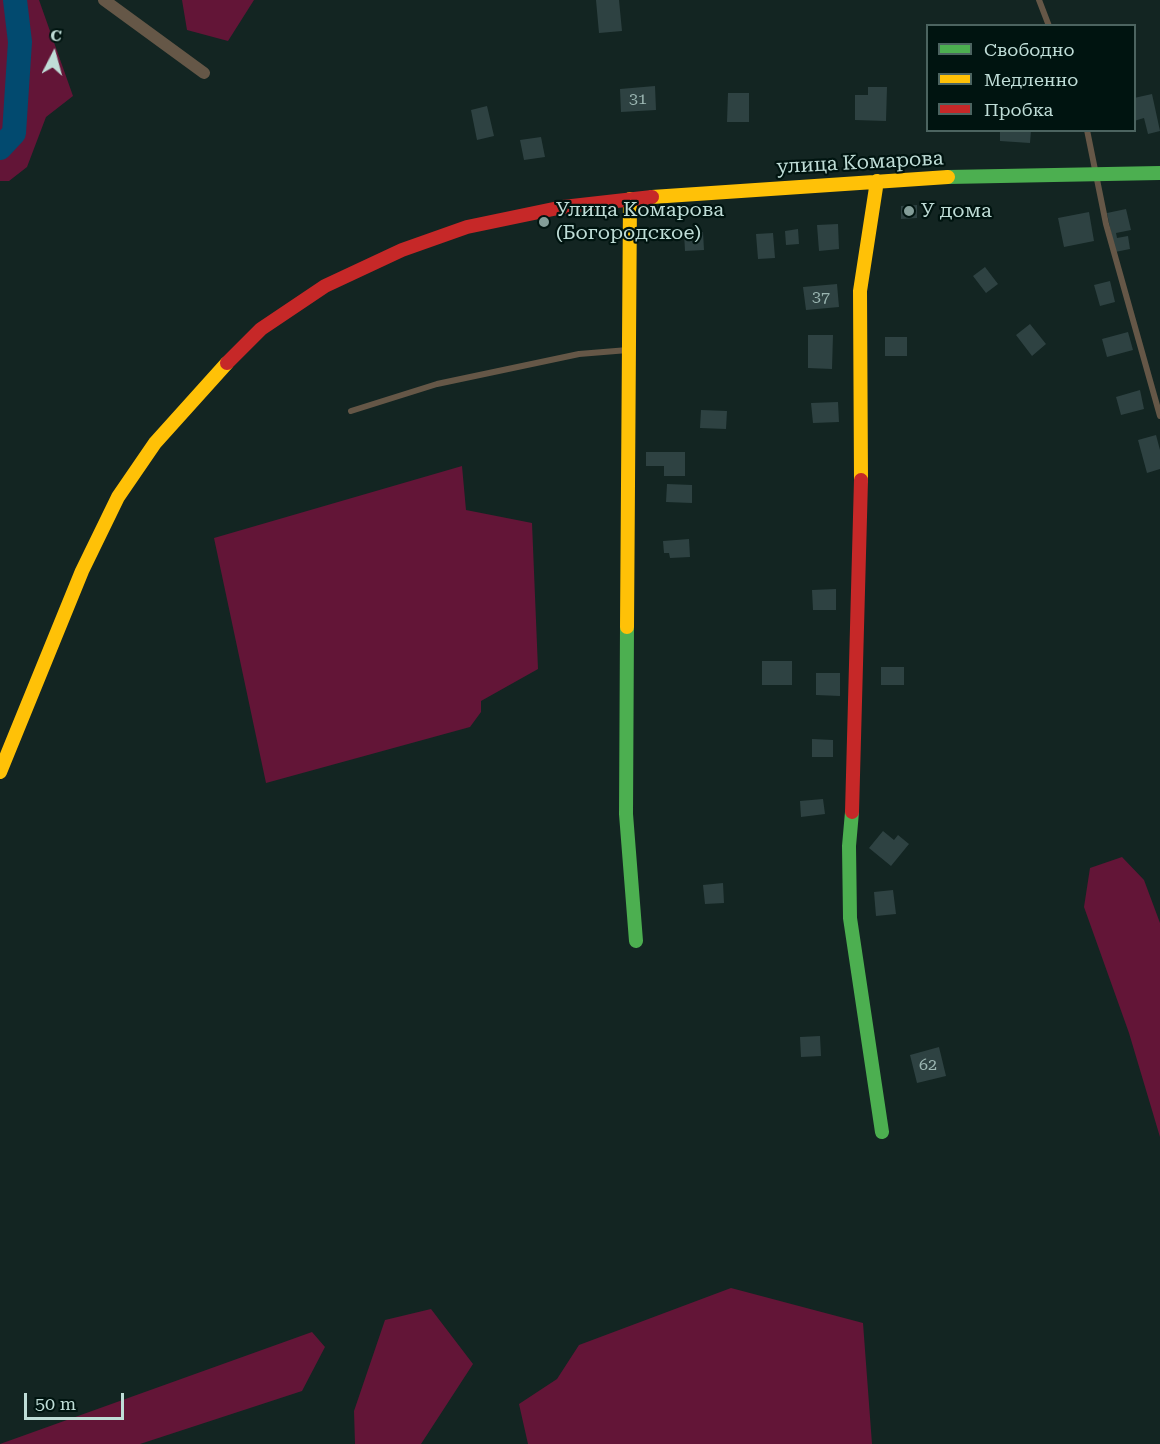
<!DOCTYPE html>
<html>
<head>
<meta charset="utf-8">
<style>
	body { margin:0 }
	#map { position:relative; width:1160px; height:1444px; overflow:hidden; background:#132522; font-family:"Roboto Serif",serif }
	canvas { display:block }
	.legend { position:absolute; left:926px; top:24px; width:210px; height:108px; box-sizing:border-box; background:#001410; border:2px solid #4c6460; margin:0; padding:8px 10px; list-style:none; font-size:18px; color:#bfddd7 }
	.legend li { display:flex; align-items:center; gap:12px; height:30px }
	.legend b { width:30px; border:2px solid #4c6460 }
	.north { position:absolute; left:24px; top:24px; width:60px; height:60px; -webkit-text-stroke:4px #001410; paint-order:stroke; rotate:6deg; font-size:16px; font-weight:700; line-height:24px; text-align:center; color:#bfddd7 }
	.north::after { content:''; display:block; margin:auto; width:21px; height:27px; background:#bfddd7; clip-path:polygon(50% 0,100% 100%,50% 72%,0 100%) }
	.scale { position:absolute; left:24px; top:1393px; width:100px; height:27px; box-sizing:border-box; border:3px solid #bfddd7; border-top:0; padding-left:8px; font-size:18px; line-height:21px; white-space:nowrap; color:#bfddd7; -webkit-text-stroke:4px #001410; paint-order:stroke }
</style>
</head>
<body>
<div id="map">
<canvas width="1160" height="1444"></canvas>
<ul class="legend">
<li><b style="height:8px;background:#4caf50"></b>Свободно</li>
<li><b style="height:8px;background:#ffc107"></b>Медленно</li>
<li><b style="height:8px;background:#c62828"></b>Пробка</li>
</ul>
<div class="north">С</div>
<div class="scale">50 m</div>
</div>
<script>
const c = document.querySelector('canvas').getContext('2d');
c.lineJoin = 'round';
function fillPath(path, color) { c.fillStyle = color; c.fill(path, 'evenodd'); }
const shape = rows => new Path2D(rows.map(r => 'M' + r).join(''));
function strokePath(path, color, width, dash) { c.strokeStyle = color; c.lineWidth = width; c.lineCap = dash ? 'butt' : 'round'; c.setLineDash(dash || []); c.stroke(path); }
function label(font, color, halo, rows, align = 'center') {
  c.font = font + ' "Roboto Serif",serif'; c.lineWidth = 4.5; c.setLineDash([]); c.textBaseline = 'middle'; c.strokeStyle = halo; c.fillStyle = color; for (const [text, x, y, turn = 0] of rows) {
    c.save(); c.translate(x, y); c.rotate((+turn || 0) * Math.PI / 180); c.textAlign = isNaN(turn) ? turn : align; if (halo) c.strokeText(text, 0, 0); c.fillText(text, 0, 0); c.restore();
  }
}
fillPath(shape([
	[0,0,39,0,73,96,46,117,27,167,9,181,0,181],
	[182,0,254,0,228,41,187,30],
	[462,466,466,510,532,523,538,669,481,701,481,712,470,727,266,783,214,538],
	[1122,857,1144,880,1160,923,1160,1137,1129,1033,1084,907,1090,868],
	[731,1288,863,1323,872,1444,528,1444,519,1404,557,1379,579,1345],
	[431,1309,473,1364,421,1444,355,1444,354,1411,385,1320],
	[312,1332,325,1347,302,1391,140,1444,0,1444]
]), '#631537');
strokePath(shape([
	[0,148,14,133,20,42,15,0]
]), '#024a6f', 24);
fillPath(shape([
	[596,0,619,0,622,31,599,33],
	[655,86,656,110,621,112,620,89],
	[868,87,887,87,886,121,855,120,855,95,868,95],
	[728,93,749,93,749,122,727,122],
	[1152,94,1160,131,1148,134,1144,118,1134,121,1134,98],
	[487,106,494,136,477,140,471,110],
	[1000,130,1031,130,1030,143,1000,141],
	[541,137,545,157,524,160,520,140],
	[917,205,917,218,901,219,901,206],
	[1126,209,1131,230,1116,233,1117,238,1128,236,1130,249,1115,252,1107,213],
	[1089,212,1094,241,1064,247,1058,218],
	[838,224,839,249,819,251,817,225],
	[798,229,799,244,786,245,785,231],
	[703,232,704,250,685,251,684,233],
	[773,233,775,258,758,259,756,234],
	[985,267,998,284,986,293,973,276],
	[1110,281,1115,302,1100,306,1094,285],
	[837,284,839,307,806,310,803,287],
	[1030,324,1046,344,1032,356,1016,335],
	[1128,332,1133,350,1107,357,1102,339],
	[808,335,833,335,832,369,808,368],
	[885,337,907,337,907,356,885,356],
	[1140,390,1144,409,1121,415,1116,397],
	[838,402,839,422,813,423,811,403],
	[701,410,727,411,726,429,700,428],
	[1156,435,1160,450,1160,469,1147,473,1138,440],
	[646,452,685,452,685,476,664,476,664,466,646,466],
	[667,484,692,485,692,503,666,502],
	[689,539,690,557,670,558,669,553,664,553,663,541],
	[836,589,836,610,813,610,812,590],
	[762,661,792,661,792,685,762,685],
	[881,667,904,667,904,685,881,685],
	[816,673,840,673,840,696,816,695],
	[812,739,833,740,833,757,812,757],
	[823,799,825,814,801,817,800,801],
	[883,831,894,840,898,835,909,844,891,866,869,848],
	[723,883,724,903,705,904,703,885],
	[893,890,896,914,876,916,874,892],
	[820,1036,821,1056,801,1057,800,1037],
	[939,1047,946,1076,917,1083,910,1055]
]), '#2e4242');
strokePath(shape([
	[1039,0,1049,26],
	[1087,130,1106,224,1160,416],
	[351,411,437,384,579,354,628,350]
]), '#655747', 6);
strokePath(shape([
	[104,0,204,73]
]), '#655747', 12);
strokePath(shape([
	[948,177,1160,173],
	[627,627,626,814,636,941],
	[852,812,849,846,850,918,882,1132]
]), '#4caf50', 14);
strokePath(shape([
	[652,197,948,177],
	[861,480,860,291,877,181],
	[627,627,630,199],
	[0,772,82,571,118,497,155,443,227,363]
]), '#ffc107', 14);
strokePath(shape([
	[227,363,261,329,325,286,402,250,467,227,563,207,652,197],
	[852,812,861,480]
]), '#c62828', 14);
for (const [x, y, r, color] of [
	[909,211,6,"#839d98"],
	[544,222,6,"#839d98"]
]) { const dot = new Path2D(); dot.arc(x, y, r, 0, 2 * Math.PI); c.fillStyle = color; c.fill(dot); strokePath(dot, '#001410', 2); }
label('16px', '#9bb6b2', null, [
	["31",638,99],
	["37",821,297],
	["62",928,1065]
]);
label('20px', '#bfddd7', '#001410', [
	["улица Комарова",860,163,-3]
]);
label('20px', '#bfddd7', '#001410', [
	["Улица Комарова",556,210],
	["(Богородское)",556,233],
	["У дома",921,211]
], 'left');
</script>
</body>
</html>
